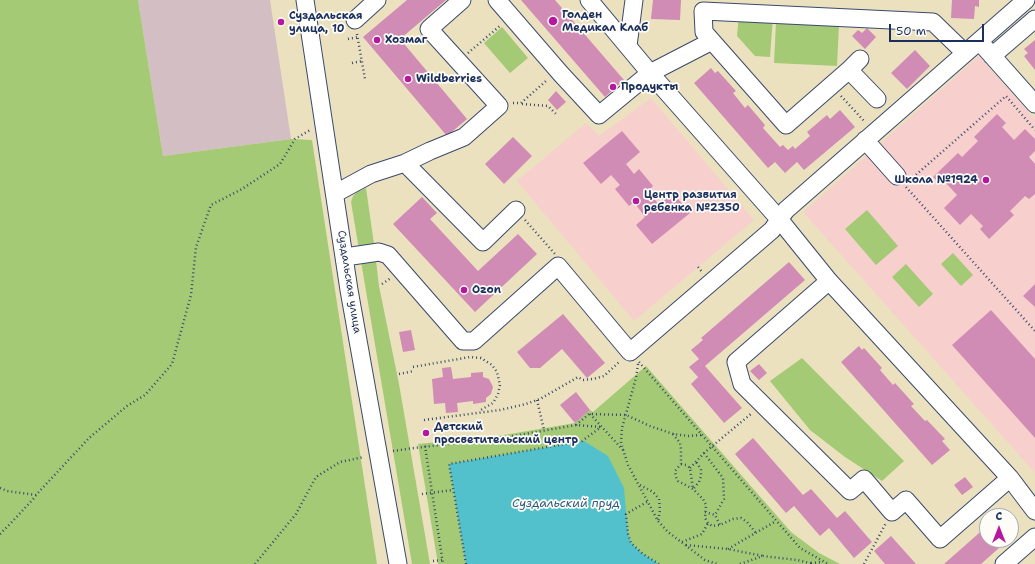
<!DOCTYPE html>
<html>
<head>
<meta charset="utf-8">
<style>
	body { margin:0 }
	#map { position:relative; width:1035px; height:564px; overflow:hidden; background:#ebe1be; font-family:"Shantell Sans",sans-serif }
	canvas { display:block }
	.north { position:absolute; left:979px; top:508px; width:40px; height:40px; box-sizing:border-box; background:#fdfcf7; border:1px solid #a3aaba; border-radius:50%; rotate:0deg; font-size:11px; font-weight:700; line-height:16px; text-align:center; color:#1b2f5e }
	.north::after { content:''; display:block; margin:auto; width:14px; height:18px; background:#b5179e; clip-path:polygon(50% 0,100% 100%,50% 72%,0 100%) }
	.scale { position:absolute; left:889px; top:24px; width:95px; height:18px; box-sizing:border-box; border:2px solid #1b2f5e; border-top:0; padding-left:5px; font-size:12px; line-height:14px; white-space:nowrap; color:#1b2f5e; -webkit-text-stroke:3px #fdfcf7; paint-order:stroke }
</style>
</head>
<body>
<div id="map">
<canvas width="1035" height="564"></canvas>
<div class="north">С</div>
<div class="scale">50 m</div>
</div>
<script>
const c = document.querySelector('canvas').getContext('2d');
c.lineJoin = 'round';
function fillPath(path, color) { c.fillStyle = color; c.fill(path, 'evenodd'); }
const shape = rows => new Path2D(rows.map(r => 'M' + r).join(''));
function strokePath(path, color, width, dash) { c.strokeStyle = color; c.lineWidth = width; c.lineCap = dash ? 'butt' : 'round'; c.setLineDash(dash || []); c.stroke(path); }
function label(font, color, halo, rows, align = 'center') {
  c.font = font + ' "Shantell Sans",sans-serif'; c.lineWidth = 3.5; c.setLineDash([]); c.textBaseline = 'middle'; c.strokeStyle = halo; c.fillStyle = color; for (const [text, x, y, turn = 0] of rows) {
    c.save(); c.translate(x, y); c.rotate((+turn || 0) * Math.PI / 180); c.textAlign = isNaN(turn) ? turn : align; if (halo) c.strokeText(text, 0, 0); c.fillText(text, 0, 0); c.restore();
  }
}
fillPath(shape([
	[979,56,1035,119,1035,473,803,212],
	[651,98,754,220,634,321,517,181,586,123,599,136]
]), '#f7d0cd');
fillPath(shape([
	[138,0,270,0,291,139,163,156]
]), '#d2bec3');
fillPath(shape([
	[0,0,138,0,163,156,291,139,312,140,377,564,0,564],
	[739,14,773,17,770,57,755,56,737,36],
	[776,22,839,25,837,66,774,63],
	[502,27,528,58,510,73,484,43],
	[366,188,374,244,379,286,399,384,430,564,412,564,351,202,353,196,357,192],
	[867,210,898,246,876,265,845,229],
	[953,253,973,275,961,286,941,264],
	[906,264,933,294,919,307,892,277],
	[802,358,904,461,882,481,845,457,810,430,770,381],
	[646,366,791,532,819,553,840,564,438,564,418,444,498,436,575,423,590,410,593,412]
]), '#a4ca75');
fillPath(shape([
	[584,441,608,456,624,488,628,533,631,543,643,554,659,564,466,564,449,464]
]), '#53c1cb');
fillPath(shape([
	[407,0,446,0,400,39,467,119,447,136,363,37],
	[521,0,555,0,624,80,605,97],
	[653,0,681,0,680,20,651,19],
	[952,0,979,0,979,7,975,6,974,19,951,18],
	[867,28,876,37,865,49,852,36,858,30,862,33],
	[1035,40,1035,70,1024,56,1028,53,1024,49],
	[915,50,930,66,907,89,891,73],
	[711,68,715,73,718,71,736,91,733,93,745,108,748,105,765,125,763,128,780,147,783,145,788,150,793,146,795,149,810,136,807,132,827,115,830,119,840,110,855,127,804,170,797,162,785,173,775,162,768,168,694,83],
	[556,91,566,102,557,110,548,100],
	[997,114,1006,123,1002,127,1014,140,1025,129,1035,139,1035,151,1029,157,1035,164,1035,194,1029,199,1025,196,1010,211,1014,215,989,239,980,229,983,226,971,214,960,225,944,208,957,195,945,182,942,185,933,177,958,153,962,157,978,141,974,137],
	[622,131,640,152,626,164,634,174,639,169,653,186,648,191,659,205,673,193,690,213,652,244,636,225,645,217,634,202,629,206,615,189,620,185,611,175,601,184,583,163],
	[513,137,532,156,504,184,485,164],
	[422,197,437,213,430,219,478,271,518,234,537,254,475,312,393,224],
	[789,262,805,280,705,366,742,408,724,423,691,384,698,377,689,367,699,359,691,350,703,340,701,338],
	[1035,284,1035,307,1023,296],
	[991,310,1035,359,1035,438,952,345],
	[563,314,605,363,587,378,562,349,540,368,530,368,517,352],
	[411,330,415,350,403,352,399,332],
	[859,346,862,350,864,348,882,368,880,370,893,385,895,383,914,404,911,406,925,421,927,420,945,439,942,441,950,450,932,465,841,362],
	[759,364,767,373,759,380,750,371],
	[451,367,453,379,471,377,471,373,483,372,483,377,489,379,493,387,491,394,486,398,486,402,473,404,473,401,457,403,458,412,446,413,445,403,434,404,432,379,443,377,442,368],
	[576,392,590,410,575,423,560,405],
	[753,438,803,495,811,489,837,518,845,511,872,542,854,558,829,528,820,536,794,506,786,513,735,454],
	[965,477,973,487,962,495,954,485],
	[987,526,987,540,1008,540,981,564,944,564],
	[891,536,916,564,885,564,874,551]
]), '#d08cb4');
const minor = shape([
	[305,0,349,290,398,564],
	[497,0,561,74,599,115,650,73,589,0],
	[355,20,377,0],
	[712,41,650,73,779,219,829,281,1010,478,1035,511],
	[979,41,1035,104],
	[628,46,634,0],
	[992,56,1035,19],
	[849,70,860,59],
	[877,99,849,70,786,125,704,32,703,11,933,22,965,53],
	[865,140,897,176],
	[405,163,483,242,516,210],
	[336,193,371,174,405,163,430,151,464,137,499,106,429,29,462,0],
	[345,257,379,252,388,255,463,341,474,341,558,266,630,352,772,230,786,210,1026,0],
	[829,281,736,362,742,384,850,491,864,479,892,512,906,500,940,539,1010,478],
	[1004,564,1035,537]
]);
strokePath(minor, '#3a4a6c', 19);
strokePath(shape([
	[357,34,365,79],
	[348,39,358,37],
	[468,53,501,25],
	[352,63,362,61],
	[841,96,865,122],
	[513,103,521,103,546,81],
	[522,104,548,106,556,114],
	[910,180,1006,96,1035,130],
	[906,187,1035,331],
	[525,220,555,254],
	[698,267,703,273],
	[382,284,391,278],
	[639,362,800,548,828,564],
	[638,364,636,378,622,428,621,443,628,465,658,521,668,532,705,560,717,564],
	[413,367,470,357,481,358,492,365,497,372,500,385,498,394,493,403,479,411],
	[399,374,414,371],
	[537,400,544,430],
	[590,414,623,450],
	[424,420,500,410,526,404,540,399,578,377,583,380,593,379,604,376,620,361],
	[576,425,589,414,626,415,650,426,673,434,688,436,701,435],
	[673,434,680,443,681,449,681,464,675,471,676,477,678,481,693,489,703,499,706,505,705,518,708,523,712,526,720,525,733,519,741,518,747,522,756,533],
	[425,446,443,564],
	[393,451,414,448,502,438,576,425,601,427],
	[704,453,723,478,724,499,715,515],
	[681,464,686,465,690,468,693,489],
	[690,468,704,453,752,413],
	[640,485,653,492,659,499,660,510,658,521],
	[0,488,7,491,36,495,89,438,127,406,145,395,172,364,191,295,196,247,211,205,242,189,280,164,295,139,310,130],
	[694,488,699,482,701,476,701,469,696,462],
	[422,494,453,490],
	[647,502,626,514,628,534,631,543,643,554,659,564],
	[705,512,715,515,720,525],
	[0,534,11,523,36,496],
	[682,542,702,534,708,523],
	[686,545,728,549,763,556],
	[728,549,776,521],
	[433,561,442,560],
	[811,563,822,562],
	[255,564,296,514,316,477,340,462,364,457],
	[466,564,449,464,582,441,601,427],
	[740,564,763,556,797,560,814,564],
	[864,564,886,523]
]), '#3a4a6c', 2.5, [1, 3]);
strokePath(minor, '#fff', 17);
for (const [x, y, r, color] of [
	[553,21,5,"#b5179e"],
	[281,22,4,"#b5179e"],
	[377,40,4,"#b5179e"],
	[408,79,4,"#b5179e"],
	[613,87,4,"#b5179e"],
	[986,180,4,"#b5179e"],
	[636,201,4,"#b5179e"],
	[464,290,4,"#b5179e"],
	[426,433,4,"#b5179e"]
]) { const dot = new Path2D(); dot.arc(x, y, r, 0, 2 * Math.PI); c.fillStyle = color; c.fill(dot); strokePath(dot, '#fdfcf7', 1.5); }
label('bold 11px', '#1b2f5e', '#fdfcf7', [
	["Голден",562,15],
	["Медикал Клаб",562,28],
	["Суздальская",289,16],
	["улица, 10",289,29],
	["Хозмаг",385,40],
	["Wildberries",416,79],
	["Продукты",621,87],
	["Школа №1924",978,180,"right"],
	["Центр развития",644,195],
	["ребенка №2350",644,208],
	["Ozon",472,290],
	["Детский",434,427],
	["просветительский центр",434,440]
], 'left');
label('11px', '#1b2f5e', '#fdfcf7', [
	["Суздальская улица",349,282,81]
]);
label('italic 12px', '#2c5b7f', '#fdfcf7', [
	["Суздальский пруд",566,504]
]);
</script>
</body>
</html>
